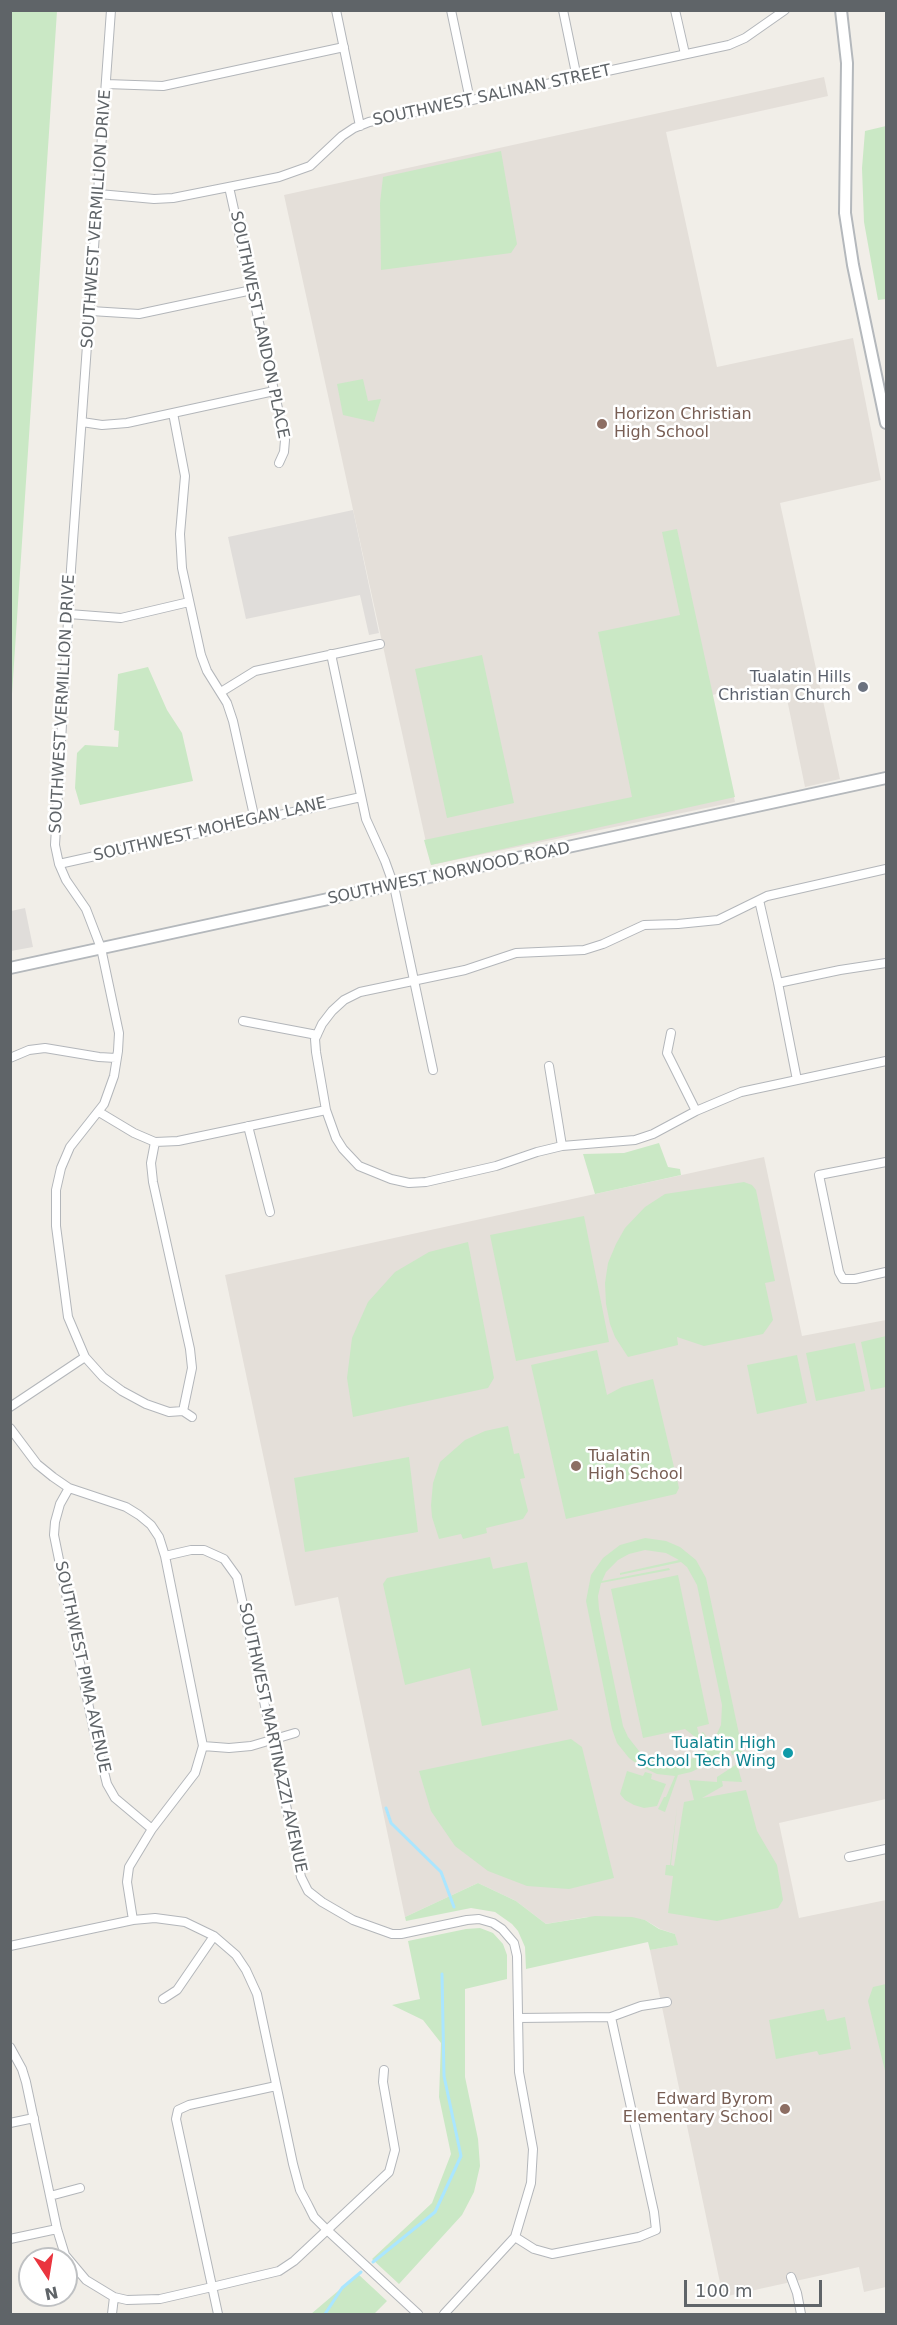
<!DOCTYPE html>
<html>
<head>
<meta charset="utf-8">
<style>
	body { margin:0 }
	#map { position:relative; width:897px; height:2325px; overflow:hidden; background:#f1eee8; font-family:"DejaVu Sans",sans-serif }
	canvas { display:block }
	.frame { position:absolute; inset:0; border:12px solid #5f6468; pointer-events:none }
	.north { position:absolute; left:18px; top:2247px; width:60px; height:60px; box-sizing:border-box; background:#fff; border:2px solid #bfc1c3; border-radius:50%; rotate:168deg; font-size:16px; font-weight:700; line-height:24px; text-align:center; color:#5f6468 }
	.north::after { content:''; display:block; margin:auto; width:21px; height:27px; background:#ea353f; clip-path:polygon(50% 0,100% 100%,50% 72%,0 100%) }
	.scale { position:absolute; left:684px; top:2280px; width:138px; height:27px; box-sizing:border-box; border:3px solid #5f6468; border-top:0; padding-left:8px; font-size:18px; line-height:21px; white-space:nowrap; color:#5f6468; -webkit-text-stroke:4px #fff; paint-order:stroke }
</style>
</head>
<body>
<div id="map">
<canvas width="897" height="2325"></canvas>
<div class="frame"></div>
<div class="north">N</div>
<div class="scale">100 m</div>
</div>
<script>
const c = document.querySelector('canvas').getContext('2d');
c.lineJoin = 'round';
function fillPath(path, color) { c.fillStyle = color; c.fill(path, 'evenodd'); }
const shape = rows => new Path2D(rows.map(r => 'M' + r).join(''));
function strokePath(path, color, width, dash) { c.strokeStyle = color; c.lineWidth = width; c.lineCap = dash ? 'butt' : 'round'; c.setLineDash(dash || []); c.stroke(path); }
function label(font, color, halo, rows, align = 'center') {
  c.font = font + ' "DejaVu Sans",sans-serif'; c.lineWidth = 5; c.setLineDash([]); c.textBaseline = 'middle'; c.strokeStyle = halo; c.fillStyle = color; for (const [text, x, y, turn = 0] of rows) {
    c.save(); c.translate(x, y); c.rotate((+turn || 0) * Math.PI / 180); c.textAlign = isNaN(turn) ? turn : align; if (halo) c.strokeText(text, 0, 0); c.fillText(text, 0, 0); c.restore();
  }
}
fillPath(shape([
	[353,510,379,633,369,635,360,595,246,619,228,537],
	[25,908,33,947,11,951,11,911]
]), '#e0ddda');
fillPath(shape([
	[824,77,828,96,666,132,717,367,853,338,881,480,780,503,840,779,805,787,787,699,757,685,712,695,735,802,431,865,284,195],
	[764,1157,802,1336,886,1320,886,1799,779,1823,799,1918,886,1900,886,2287,864,2292,859,2267,723,2297,650,1950,677,1945,675,1934,660,1929,645,1920,587,1917,546,1924,516,1901,478,1883,405,1917,338,1597,295,1606,225,1275]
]), '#e4dfd9');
fillPath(shape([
	[11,10,57,11,11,709,10,11],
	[886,126,886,299,878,300,864,222,862,168,865,131],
	[501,151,517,244,511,253,381,270,380,203,383,177],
	[363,379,368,401,381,399,374,422,343,415,337,384],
	[677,529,735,797,431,865,424,840,632,797,598,632,680,615,662,532],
	[482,655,514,803,447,818,415,669],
	[148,667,167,710,182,733,193,781,80,805,75,788,77,753,85,745,118,747,119,731,114,730,118,674],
	[659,1143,668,1167,680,1169,681,1175,595,1194,583,1154,624,1153],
	[744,1182,752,1185,756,1190,775,1281,765,1283,773,1320,763,1334,704,1346,677,1337,678,1345,628,1357,615,1337,610,1324,606,1304,605,1283,608,1263,616,1244,625,1228,645,1207,665,1194],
	[584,1216,609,1342,516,1361,490,1235],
	[468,1242,494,1378,488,1388,353,1417,347,1378,352,1338,368,1302,395,1272,429,1252],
	[886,1336,886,1387,871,1390,861,1342],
	[855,1343,865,1391,816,1401,806,1353],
	[597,1350,607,1395,622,1387,653,1379,679,1488,676,1494,566,1519,531,1365],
	[797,1355,807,1403,757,1414,747,1365],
	[508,1426,514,1454,519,1453,525,1478,520,1479,528,1511,523,1519,486,1528,487,1533,463,1539,461,1534,439,1539,432,1517,431,1505,433,1483,440,1462,465,1440,485,1431],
	[409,1457,418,1532,305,1552,294,1478],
	[645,1538,666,1541,680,1547,696,1560,706,1578,743,1753,732,1755,728,1740,719,1754,708,1764,691,1772,678,1775,665,1812,658,1809,664,1797,666,1797,675,1776,657,1774,640,1766,629,1758,617,1743,612,1729,586,1601,591,1575,603,1558,620,1545],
	[645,1550,666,1553,679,1560,620,1573,620,1575,681,1562,687,1567,697,1585,722,1705,721,1725,712,1744,699,1756,679,1763,662,1763,649,1758,639,1751,628,1737,623,1726,599,1609,598,1596,601,1583,670,1570,669,1568,602,1581,606,1572,618,1560,629,1554],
	[490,1557,493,1569,527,1562,558,1710,482,1726,470,1668,405,1685,383,1584,387,1578],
	[678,1575,709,1724,697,1727,699,1735,703,1732,707,1737,708,1745,702,1749,695,1746,691,1740,695,1737,685,1729,643,1738,611,1589],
	[571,1739,582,1747,614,1878,569,1889,527,1886,488,1871,455,1846,431,1811,419,1771],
	[737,1764,742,1782,722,1781,723,1786,702,1798,746,1790,757,1831,777,1865,783,1900,778,1908,717,1921,668,1913,673,1876,665,1875,666,1865,670,1865,677,1807,671,1865,674,1866,684,1802,694,1800,689,1780,717,1782,717,1777],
	[627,1771,643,1776,645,1772,652,1774,651,1779,666,1784,657,1806,644,1808,634,1805,625,1800,620,1794],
	[478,1883,516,1901,546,1924,595,1916,632,1917,645,1920,659,1929,675,1934,678,1945,650,1950,648,1942,526,1969,525,1947,518,1931,512,1924,495,1912,471,1908,406,1921,405,1917],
	[480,1928,493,1933,503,1944,507,1955,507,1979,465,1989,465,2077,478,2139,480,2166,474,2192,462,2215,399,2284,372,2259,432,2203,451,2154,439,2097,441,2043,423,2020,392,2005,420,1999,408,1941,466,1929],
	[886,1984,886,2075,868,2001,873,1987],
	[824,2009,827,2021,845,2017,851,2049,819,2055,817,2051,776,2059,769,2020],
	[358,2274,387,2301,374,2314,311,2314]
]), '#cae8c5');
strokePath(shape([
	[386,1808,391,1823,441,1872,454,1907],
	[373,2262,435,2212,461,2156,444,2076,442,1974],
	[325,2314,342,2288,361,2272]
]), '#aae6ff', 3);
const street = shape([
	[111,10,71,569,55,845,59,864,66,880,86,909,101,948,119,1033,118,1051,114,1076,104,1104,70,1147,61,1168,56,1190,56,1226,68,1317,85,1357,103,1377,122,1391,146,1404,169,1412,183,1411],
	[336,10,360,126],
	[451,10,470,100],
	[563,10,577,78],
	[675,10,685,54],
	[106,84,163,86,344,47],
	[229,187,285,440,284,452,279,463],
	[99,194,154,199,173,198,279,177,310,166,342,136,354,128,369,122,729,45,745,38,785,10],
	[91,311,139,314,252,290],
	[173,413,185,476,180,534,182,568,201,655,207,671,227,703,233,721,255,820],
	[82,422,102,425,127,423,274,391],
	[69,614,121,618,189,602],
	[331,654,366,819,385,861,394,886,433,1070],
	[221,692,255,671,380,644],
	[59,864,361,797],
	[759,900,778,983,797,1080],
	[778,983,840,970,886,963],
	[243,1021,317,1035],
	[671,1033,667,1053,696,1111],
	[10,1058,29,1050,45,1048,99,1057,116,1058],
	[549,1066,562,1146],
	[326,1110,336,1138,343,1149,359,1166,391,1179,409,1183,426,1182,496,1166,537,1152,562,1146,635,1140,653,1134,696,1111,741,1092,886,1061],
	[99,1112,134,1133,155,1142,151,1163,153,1182,190,1349,192,1368,183,1411,192,1417],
	[248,1126,270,1212],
	[155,1142,178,1141,326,1110,316,1052,315,1039,322,1024,332,1011,344,1000,360,992,465,970,516,953,584,950,603,944,644,925,678,924,718,920,767,896,886,869],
	[886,1162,819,1175,839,1272,843,1279,855,1279,886,1272],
	[10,1407,85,1357],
	[10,1428,37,1464,53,1477,69,1488,126,1507,139,1515,151,1525,159,1537,165,1556,203,1746,195,1773,152,1829,129,1867,127,1882,133,1920],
	[69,1488,60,1504,55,1522,54,1535,94,1732,107,1784,115,1798,152,1829],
	[165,1556,191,1550,204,1550,224,1559,237,1577,267,1715,275,1739,276,1757,301,1877,308,1891,322,1902,353,1920,392,1934,401,1934,467,1920,479,1919,493,1923,502,1929,514,1943,517,1956,519,2072,533,2149,531,2183,515,2237,444,2314],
	[203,1746,229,1748,251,1746,295,1733],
	[849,1857,886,1849],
	[10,1946,133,1920,155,1918,185,1922,214,1936,236,1955,246,1970,257,1994,293,2164,300,2190,308,2205,314,2217,327,2230,418,2314],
	[163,1999,177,1990,214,1936],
	[518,2018,611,2017,641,2006,667,2002],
	[10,2047,22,2069,26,2082,57,2229,65,2255,86,2280,114,2297,127,2300,160,2299,212,2287,279,2271,294,2261,389,2172,395,2150,383,2082,384,2070],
	[10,2123,34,2118],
	[50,2196,80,2188],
	[515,2237,534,2249,552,2254,639,2237,656,2230,654,2212,611,2017],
	[10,2239,57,2229],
	[791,2277,797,2293,801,2314],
	[112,2314,114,2297],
	[218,2314,176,2119,178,2110,189,2105,276,2086]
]);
const secondary = shape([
	[841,10,847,63,845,213,853,265,886,423],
	[10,968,886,778]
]);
strokePath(street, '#b3b6ba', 10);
strokePath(secondary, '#b4b8bc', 14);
strokePath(street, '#fff', 8);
strokePath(secondary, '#fff', 10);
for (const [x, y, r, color] of [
	[602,424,6,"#8d6e63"],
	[863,687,6,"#6b7280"],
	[576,1466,6,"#8d6e63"],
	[788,1753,6,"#0f9aa8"],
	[785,2109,6,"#8d6e63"]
]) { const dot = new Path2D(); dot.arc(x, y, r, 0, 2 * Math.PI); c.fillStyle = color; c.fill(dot); strokePath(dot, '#fff', 2); }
label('16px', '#5f6468', '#fff', [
	["SOUTHWEST SALINAN STREET",492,96,-12],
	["SOUTHWEST VERMILLION DRIVE",97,219,-86],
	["SOUTHWEST LANDON PLACE",259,325,78],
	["SOUTHWEST VERMILLION DRIVE",63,704,-87],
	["SOUTHWEST MOHEGAN LANE",210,830,-13],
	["SOUTHWEST NORWOOD ROAD",449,874,-12],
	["SOUTHWEST PIMA AVENUE",82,1667,78],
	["SOUTHWEST MARTINAZZI AVENUE",272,1738,78]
]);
label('16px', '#785e54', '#fff', [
	["Horizon Christian",614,415],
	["High School",614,433],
	["Tualatin",588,1457],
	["High School",588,1475],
	["Edward Byrom",773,2100,"right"],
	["Elementary School",773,2118,"right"]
], 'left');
label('16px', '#5b616d', '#fff', [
	["Tualatin Hills",851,678],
	["Christian Church",851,696]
], 'right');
label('16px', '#0d838f', '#fff', [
	["Tualatin High",776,1744],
	["School Tech Wing",776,1762]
], 'right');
</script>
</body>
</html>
